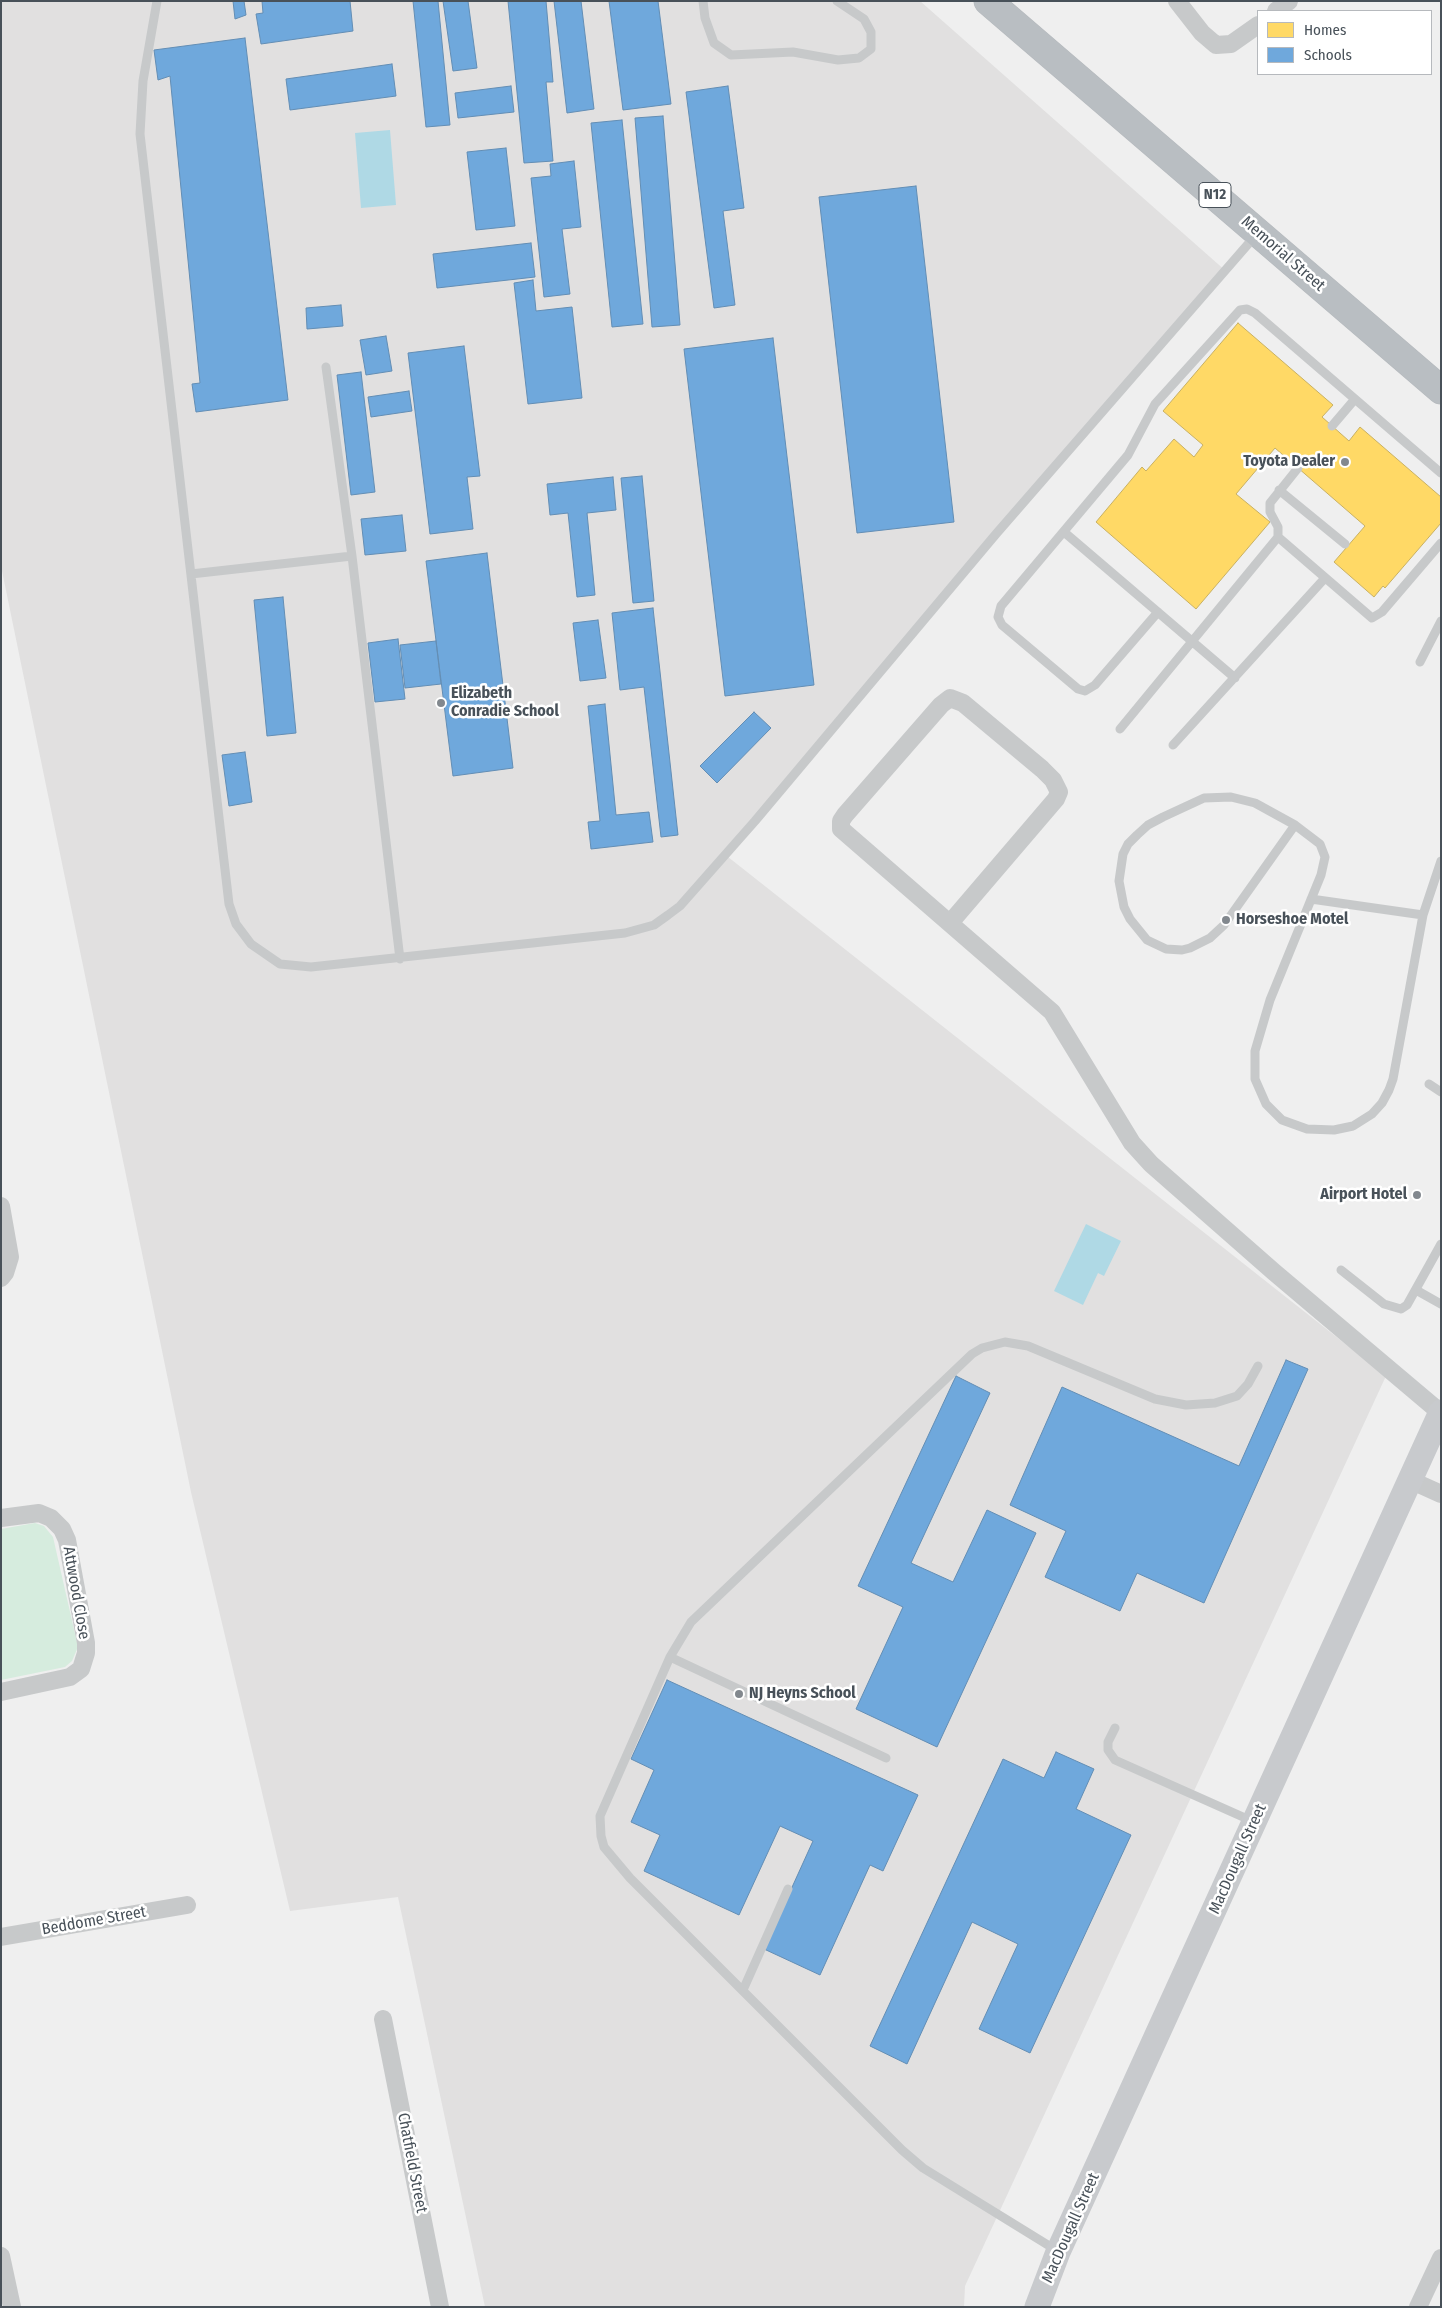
<!DOCTYPE html>
<html>
<head>
<meta charset="utf-8">
<style>
	body { margin:0 }
	#map { position:relative; width:1442px; height:2308px; overflow:hidden; background:#efefef; font-family:"Fira Sans Condensed",sans-serif }
	canvas { display:block }
	.frame { position:absolute; inset:0; border:2px solid #485159; pointer-events:none }
	.legend { position:absolute; left:1257px; top:10px; width:175px; height:65px; box-sizing:border-box; background:#fff; border:1px solid #b6b9bd; margin:0; padding:6px 9px; list-style:none; font-size:15px; color:#485159 }
	.legend li { display:flex; align-items:center; gap:10px; height:25px }
	.legend b { width:25px; border:1px solid #b6b9bd }
</style>
</head>
<body>
<div id="map">
<canvas width="1442" height="2308"></canvas>
<div class="frame"></div>
<ul class="legend">
<li><b style="height:14px;background:#ffd966"></b>Homes</li>
<li><b style="height:14px;background:#6fa8dc"></b>Schools</li>
</ul>
</div>
<script>
const c = document.querySelector('canvas').getContext('2d');
c.lineJoin = 'round';
function fillPath(path, color) { c.fillStyle = color; c.fill(path, 'evenodd'); }
const shape = rows => new Path2D(rows.map(r => 'M' + r).join(''));
function strokePath(path, color, width, dash) { c.strokeStyle = color; c.lineWidth = width; c.lineCap = dash ? 'butt' : 'round'; c.setLineDash(dash || []); c.stroke(path); }
function label(font, color, halo, rows, align = 'center') {
  c.font = font + ' "Fira Sans Condensed",sans-serif'; c.lineWidth = 5; c.setLineDash([]); c.textBaseline = 'middle'; c.strokeStyle = halo; c.fillStyle = color; for (const [text, x, y, turn = 0] of rows) {
    c.save(); c.translate(x, y); c.rotate((+turn || 0) * Math.PI / 180); c.textAlign = isNaN(turn) ? turn : align; if (halo) c.strokeText(text, 0, 0); c.fillText(text, 0, 0); c.restore();
  }
}
fillPath(shape([
	[1,1,920,1,1227,272,723,853,1386,1376,965,2286,964,2307,485,2307,398,1897,290,1911,191,1492,1,566]
]), '#e1e0e0');
fillPath(shape([
	[35,1523,44,1526,53,1537,78,1647,72,1661,65,1667,1,1680,1,1529]
]), '#d6ecde');
fillPath(shape([
	[390,130,396,205,361,208,355,133],
	[1086,1224,1121,1241,1104,1276,1098,1273,1083,1305,1054,1291]
]), '#afd9e5');
const homes = shape([
	[1238,323,1333,405,1322,417,1349,441,1360,427,1441,497,1441,523,1385,588,1383,586,1374,597,1334,562,1365,526,1275,448,1236,494,1270,522,1196,609,1096,522,1142,467,1146,471,1174,439,1194,457,1203,445,1163,411,1238,323]
]);
fillPath(homes, '#ffd966');
strokePath(homes, '#c8b062', 1);
const schools = shape([
	[233,1,244,1,246,15,235,19,233,1],
	[262,1,350,1,353,31,261,44,256,14,263,13,262,1],
	[413,1,438,1,450,125,426,127,413,1],
	[443,1,468,1,477,68,453,71,443,1],
	[508,1,546,1,553,82,546,82,553,161,524,163,508,1],
	[554,1,581,1,594,109,567,113,554,1],
	[609,1,658,1,671,104,623,110,609,1],
	[245,38,288,400,196,412,192,384,200,383,170,76,158,80,154,50,245,38],
	[392,64,396,96,290,110,286,79,392,64],
	[511,86,514,112,458,118,455,93,511,86],
	[728,86,744,208,723,211,735,305,714,308,686,92,728,86],
	[663,116,680,325,652,327,635,118,663,116],
	[622,120,643,324,612,327,591,123,622,120],
	[506,148,515,226,476,230,467,152,506,148],
	[574,161,581,227,562,229,570,294,544,297,531,178,551,176,550,164,574,161],
	[916,186,954,522,857,533,819,197,916,186],
	[531,243,535,277,437,288,433,254,531,243],
	[533,280,536,311,572,307,582,398,528,404,514,283,533,280],
	[341,305,343,326,307,329,306,308,341,305],
	[386,336,392,371,366,375,360,340,386,336],
	[773,338,814,685,725,696,684,349,773,338],
	[464,346,480,476,467,477,473,529,430,534,408,353,464,346],
	[361,372,375,492,351,495,337,375,361,372],
	[409,391,412,411,371,417,368,397,409,391],
	[642,476,654,601,633,603,621,478,642,476],
	[613,477,616,510,587,513,595,595,577,597,568,513,550,515,547,484,613,477],
	[402,515,406,551,365,555,361,519,402,515],
	[487,553,513,768,453,776,426,561,487,553],
	[283,597,296,733,267,736,254,600,283,597],
	[653,608,678,835,661,837,644,687,620,690,612,613,653,608],
	[598,620,606,678,580,681,573,623,598,620],
	[398,639,405,699,375,702,368,643,398,639],
	[436,641,441,684,405,688,400,645,436,641],
	[605,704,616,815,649,812,653,842,591,849,588,822,600,821,588,706,605,704],
	[754,712,771,728,717,783,700,766,754,712],
	[245,752,252,802,229,806,222,755,245,752],
	[1286,1360,1308,1369,1204,1603,1137,1573,1120,1611,1045,1577,1066,1531,1010,1505,1062,1387,1239,1466,1286,1360],
	[956,1376,990,1393,911,1563,953,1582,987,1510,1036,1533,937,1747,856,1709,903,1607,858,1586,956,1376],
	[667,1680,918,1795,883,1871,870,1865,820,1975,764,1949,813,1841,780,1826,739,1915,644,1871,660,1835,631,1822,654,1770,631,1759,667,1680],
	[1056,1752,1094,1769,1076,1809,1131,1835,1030,2053,979,2029,1018,1944,972,1922,907,2064,870,2046,1003,1759,1044,1778,1056,1752]
]);
fillPath(schools, '#6fa8dc');
strokePath(schools, '#638eb5', 1);
const highway = shape([
	[988,1,1441,390]
]);
strokePath(highway, '#b5b9bd', 29);
strokePath(shape([
	[157,1,143,81,140,134,229,904,236,924,251,944,280,964,311,967,625,933,654,925,668,915,680,906,755,821,996,534,1256,235],
	[703,1,705,18,714,43,731,55,793,52,838,60,859,58,871,49,871,32,864,19,837,1],
	[326,367,352,556,400,959],
	[1332,426,1355,399],
	[1279,490,1345,544],
	[1064,532,1235,678],
	[1278,537,1372,618,1382,612,1441,543],
	[191,574,352,556],
	[1158,612,1095,685,1085,691,1078,689,1002,625,998,617,1001,606,1128,455,1155,404,1240,310,1247,309,1255,313,1441,473],
	[1420,662,1441,621],
	[1120,729,1278,537,1278,527,1270,512,1270,503,1298,468],
	[1173,745,1325,578],
	[1295,825,1224,925,1210,938,1190,948,1182,950,1166,949,1147,940,1130,919,1124,907,1119,881,1123,854,1128,844,1137,835,1148,825,1163,817,1204,798,1231,797,1255,803,1295,825,1320,844,1325,857,1321,875,1270,1000,1255,1051,1255,1079,1266,1104,1282,1120,1307,1129,1334,1130,1353,1126,1372,1114,1382,1103,1389,1090,1393,1079,1423,915,1441,861],
	[1311,899,1423,915],
	[1429,1084,1441,1092],
	[1341,1270,1384,1304,1401,1309,1407,1305,1441,1244],
	[1416,1290,1441,1304],
	[670,1657,886,1758],
	[1115,1728,1108,1742,1108,1750,1115,1760,1252,1821],
	[743,1990,788,1889],
	[1056,2250,923,2168,902,2150,630,1878,604,1847,601,1836,600,1816,670,1657,691,1622,972,1354,982,1348,1005,1342,1028,1346,1155,1399,1186,1405,1215,1403,1237,1396,1248,1384,1258,1366]
]), '#c7c9ca', 9);
strokePath(shape([
	[1177,1,1202,33,1216,45,1231,44,1258,25],
	[1276,11,1289,1],
	[950,923,1056,799,1059,792,1053,780,1042,769,963,703,950,698,941,705,845,815,841,821,841,829,1052,1012,1132,1143,1151,1164,1274,1272,1441,1413],
	[1,1206,10,1257,5,1273,1,1278],
	[1410,1480,1441,1494],
	[1,1518,39,1513,51,1518,62,1529,67,1540,86,1643,86,1653,81,1669,70,1677,1,1692],
	[1,1937,187,1905],
	[383,2019,440,2307],
	[1,2256,12,2307],
	[1418,2307,1441,2258]
]), '#c7c9ca', 18);
strokePath(shape([
	[1037,2307,1058,2252,1441,1412]
]), '#c8cacd', 25);
strokePath(highway, '#b9bec2', 28);
for (const [x, y, r, color] of [
	[1345,462,5,"#82888e"],
	[441,703,5,"#82888e"],
	[1226,920,5,"#82888e"],
	[1417,1195,5,"#82888e"],
	[739,1694,5,"#82888e"]
]) { const dot = new Path2D(); dot.arc(x, y, r, 0, 2 * Math.PI); c.fillStyle = color; c.fill(dot); strokePath(dot, '#fff', 2); }
for (const [x, y, w] of [
	[1215,195,32]
]) { const box = new Path2D(); box.roundRect(x - w / 2, y - 12.5, w, 25, 4); c.fillStyle = '#fff'; c.fill(box); strokePath(box, '#485159', 1); }
label('bold 15px', '#485159', null, [
	["N12",1215,195]
]);
label('16px', '#485159', '#fff', [
	["Memorial Street",1283,254,41],
	["Attwood Close",76,1593,80],
	["MacDougall Street",1238,1859,-66],
	["Beddome Street",94,1921,-10],
	["Chatfield Street",412,2163,79],
	["MacDougall Street",1071,2228,-66]
]);
label('bold 16px', '#485159', '#fff', [
	["Toyota Dealer",1335,462,"right"],
	["Elizabeth",451,694],
	["Conradie School",451,712],
	["Horseshoe Motel",1236,920],
	["Airport Hotel",1407,1195,"right"],
	["NJ Heyns School",749,1694]
], 'left');
</script>
</body>
</html>
